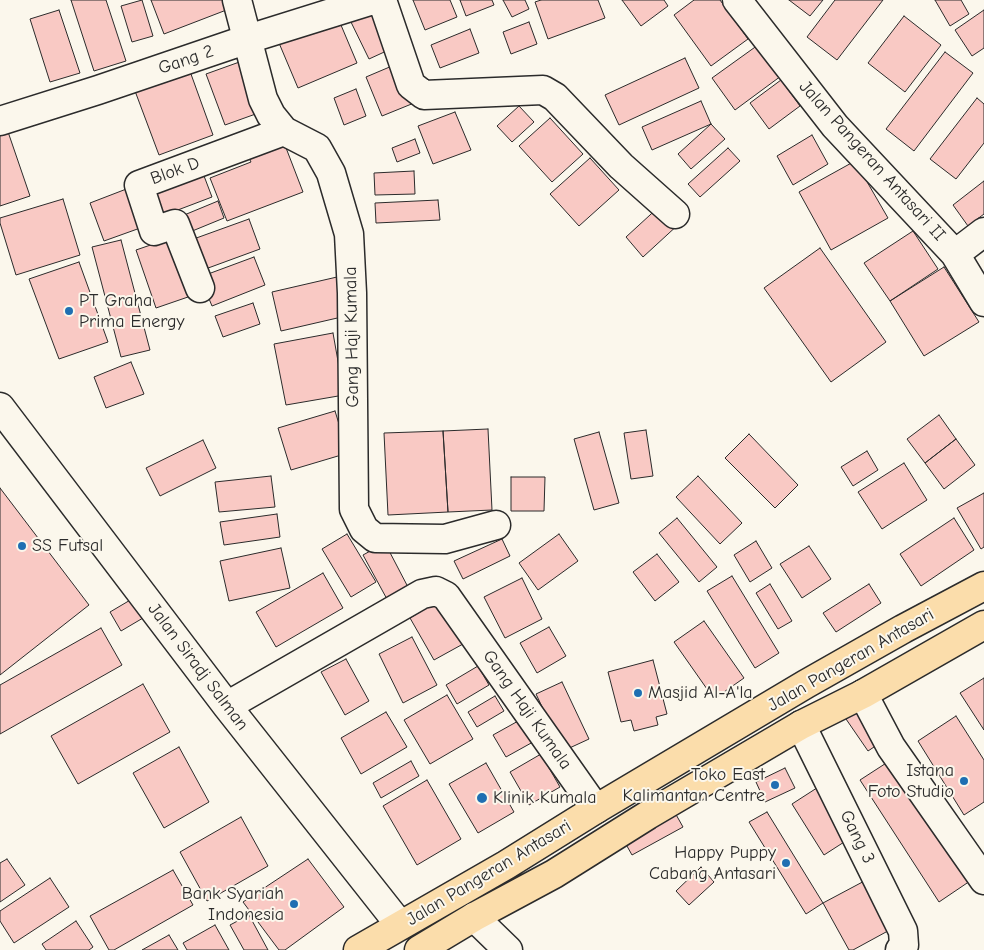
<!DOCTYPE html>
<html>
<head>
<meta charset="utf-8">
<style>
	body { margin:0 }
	canvas { display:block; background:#fbf7ec }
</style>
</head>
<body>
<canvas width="984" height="950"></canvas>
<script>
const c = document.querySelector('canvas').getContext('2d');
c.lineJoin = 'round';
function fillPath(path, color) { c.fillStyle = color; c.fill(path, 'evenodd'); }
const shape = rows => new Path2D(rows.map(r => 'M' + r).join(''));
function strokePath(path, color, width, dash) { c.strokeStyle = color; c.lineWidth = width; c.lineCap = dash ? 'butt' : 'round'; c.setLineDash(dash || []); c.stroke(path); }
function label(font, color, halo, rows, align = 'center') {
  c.font = font + ' "Comic Neue",sans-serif'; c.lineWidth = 4; c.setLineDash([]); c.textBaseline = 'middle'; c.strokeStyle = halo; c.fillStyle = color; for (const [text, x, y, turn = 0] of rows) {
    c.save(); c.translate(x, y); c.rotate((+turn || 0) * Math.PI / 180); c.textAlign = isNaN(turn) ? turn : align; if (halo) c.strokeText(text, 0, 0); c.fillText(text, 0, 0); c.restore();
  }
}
const building = shape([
	[71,0,106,0,126,61,94,71,71,0],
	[142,0,153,36,132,42,121,6,142,0],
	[151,0,225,0,229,9,164,34,151,0],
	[413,0,450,0,457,17,425,30,413,0],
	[460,0,492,0,494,5,466,16,460,0],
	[503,0,525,0,529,9,512,17,503,0],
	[541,0,598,0,605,18,548,39,535,2,541,0],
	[622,0,664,0,668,6,641,26,622,0],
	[694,0,720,0,748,39,711,66,674,15,694,0],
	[789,0,823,0,810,16,789,0],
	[835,0,883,0,837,60,807,37,835,0],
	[935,0,961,0,969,14,950,26,935,0],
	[374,6,393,48,369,59,349,18,374,6],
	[59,10,80,73,50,82,30,19,59,10],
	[984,10,984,48,972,56,955,30,984,10],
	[904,16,941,45,905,92,868,63,904,16],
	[338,18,357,63,298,88,279,43,338,18],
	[529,22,537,44,511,54,503,32,529,22],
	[470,29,479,53,440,68,431,45,470,29],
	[758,45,781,76,735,110,712,78,758,45],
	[945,52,973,73,914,151,886,129,945,52],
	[685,58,699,88,619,125,605,95,685,58],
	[245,60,264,111,225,125,206,74,245,60],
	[187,63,213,135,159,155,132,83,187,63],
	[399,63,414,103,382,116,366,77,399,63],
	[781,80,800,106,769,129,750,103,781,80],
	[356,89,366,116,344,125,334,98,356,89],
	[977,98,984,104,984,143,956,179,930,159,977,98],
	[701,101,711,124,652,150,642,127,701,101],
	[519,106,534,122,512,142,497,126,519,106],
	[455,112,471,150,433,164,418,126,455,112],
	[550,118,583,154,552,182,519,146,550,118],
	[5,123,30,196,0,206,0,125,5,123],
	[711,124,725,139,691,169,678,154,711,124],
	[812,135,828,164,793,185,777,156,812,135],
	[415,139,420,153,397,162,392,148,415,139],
	[283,140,303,192,227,221,210,178,251,162,247,154,283,140],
	[728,148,740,161,700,197,688,184,728,148],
	[590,158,619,190,579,226,550,194,590,158],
	[855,161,888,218,831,250,799,192,855,161],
	[201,168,212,197,162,216,151,187,201,168],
	[414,171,415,194,375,195,374,173,414,171],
	[984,181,984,214,968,226,953,205,984,181],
	[129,188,143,227,104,241,90,203,129,188],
	[63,199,80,255,16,275,0,223,0,218,63,199],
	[438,200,440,220,376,223,375,203,438,200],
	[218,201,224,218,185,234,177,218,218,201],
	[662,204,680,223,643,257,626,237,662,204],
	[249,219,260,249,200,271,188,241,249,219],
	[913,231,938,269,890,301,864,263,913,231],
	[168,239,188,297,156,308,136,250,168,239],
	[121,240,150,350,121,357,92,247,121,240],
	[820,248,886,342,831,382,764,288,820,248],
	[254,257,265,285,212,306,200,277,254,257],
	[79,262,108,342,59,359,29,279,79,262],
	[944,267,979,322,924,356,890,301,944,267],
	[337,277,346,316,281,331,272,292,337,277],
	[253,303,260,324,223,337,215,316,253,303],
	[333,333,344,395,286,405,274,344,333,333],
	[131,362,144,394,106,408,94,377,131,362],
	[335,411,348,453,291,470,278,428,335,411],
	[939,415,956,439,925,463,907,439,939,415],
	[488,429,492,510,448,512,443,431,488,429],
	[646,430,653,476,631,479,624,433,646,430],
	[443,431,448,512,388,515,384,433,443,431],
	[599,432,619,503,594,510,574,439,599,432],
	[749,434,798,485,775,508,725,458,749,434],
	[956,439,975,465,944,489,925,463,956,439],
	[203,440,216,468,160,496,146,468,203,440],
	[867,451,878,470,853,486,841,467,867,451],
	[904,463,927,500,882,529,858,492,904,463],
	[271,476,275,507,219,512,215,482,271,476],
	[698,476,742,523,720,544,676,497,698,476],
	[511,477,545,477,544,511,511,511,511,477],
	[0,488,89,605,0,675,0,488],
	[984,493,984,547,981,549,957,508,984,493],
	[277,514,280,537,224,545,220,522,277,514],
	[677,518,717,567,699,582,659,533,677,518],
	[954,518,974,550,921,586,900,554,954,518],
	[347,534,376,582,351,597,322,549,347,534],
	[559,534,578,561,538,590,519,563,559,534],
	[502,539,510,556,463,579,454,561,502,539],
	[756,541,772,568,750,582,734,555,756,541],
	[385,543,409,589,388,601,363,555,385,543],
	[809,546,831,579,802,598,780,564,809,546],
	[281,548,290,588,229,601,220,561,281,548],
	[657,554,679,582,655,601,633,572,657,554],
	[323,573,343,608,276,647,256,612,323,573],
	[732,576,779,653,755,668,707,591,732,576],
	[522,578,542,619,505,638,484,597,522,578],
	[770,584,792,621,778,629,756,593,770,584],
	[869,584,881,603,836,632,823,613,869,584],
	[132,599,143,618,121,631,110,612,132,599],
	[438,601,463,644,434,660,410,618,438,601],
	[704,621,744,678,714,699,674,642,704,621],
	[549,627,566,656,537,673,520,643,549,627],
	[101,628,122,665,0,734,0,685,101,628],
	[412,637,437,685,403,703,379,654,412,637],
	[346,659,369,701,345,715,321,672,346,659],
	[653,660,667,714,656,717,658,725,634,731,631,720,621,722,608,672,653,660],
	[478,666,489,685,457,704,446,685,478,666],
	[984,678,984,730,960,693,984,678],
	[562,682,589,739,563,751,536,694,562,682],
	[143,684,170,732,78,784,51,736,143,684],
	[447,695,473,739,430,764,404,720,447,695],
	[495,696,504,711,477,727,468,712,495,696],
	[860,709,883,741,868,751,846,719,860,709],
	[386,712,407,747,361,774,341,738,386,712],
	[956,716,984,760,984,802,964,815,918,741,956,716],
	[520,720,533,742,506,757,493,735,520,720],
	[179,747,209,802,164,828,133,773,179,747],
	[541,754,560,787,529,805,510,772,541,754],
	[894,758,973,879,939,902,860,780,894,758],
	[411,761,419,776,381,798,373,783,411,761],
	[486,763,514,812,478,833,449,784,486,763],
	[785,768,795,788,765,802,756,782,785,768],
	[427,780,461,839,417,865,383,806,427,780],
	[823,784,855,835,824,855,792,804,823,784],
	[674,811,683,827,632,855,623,839,674,811],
	[767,812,823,903,806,914,749,822,767,812],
	[241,817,268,866,207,901,180,852,241,817],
	[7,859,25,885,0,902,0,863,7,859],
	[308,859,344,907,285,950,279,950,243,902,308,859],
	[701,867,714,882,689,905,676,891,701,867],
	[173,870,193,905,114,950,109,950,90,916,173,870],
	[50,878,69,907,14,943,0,921,0,911,50,878],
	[870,878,897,926,853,950,849,950,823,903,870,878],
	[249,915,268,950,244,950,230,925,249,915],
	[76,921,93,947,89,950,46,950,42,944,76,921],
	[215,925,229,950,187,950,183,943,215,925],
	[169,935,178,950,142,950,169,935]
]);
fillPath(building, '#f9c9c4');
strokePath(building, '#2b2b2b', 1);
const minor = shape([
	[237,0,263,99,271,115,284,131,317,148,331,173,349,234,352,293,354,509,364,529,375,538,445,539,496,525],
	[382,0,411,85,424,95,543,90,555,97,621,166,675,214],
	[737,0,835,126,955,254,984,302],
	[0,121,98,90,248,39,373,0],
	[955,254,984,232],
	[200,288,175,224,154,231,139,185,284,131],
	[0,407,227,706,400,925],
	[863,694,891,747,984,880],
	[227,706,422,594,436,591,446,596,596,809],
	[801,725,903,931,904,945,900,950],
	[474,917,508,950]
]);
const highway = shape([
	[358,950,506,865,596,809,806,684,903,629,984,586],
	[419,950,474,917,554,874,648,815,801,725,863,694,984,625]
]);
strokePath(minor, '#2b2b2b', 31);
strokePath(highway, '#2b2b2b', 31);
strokePath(minor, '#fbf7ec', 28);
strokePath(highway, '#fbddab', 28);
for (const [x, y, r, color] of [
	[69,311,5,"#1f6fb2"],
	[22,546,5,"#1f6fb2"],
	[638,693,5,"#1f6fb2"],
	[964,781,5,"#1f6fb2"],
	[775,785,5,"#1f6fb2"],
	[482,798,6,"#1f6fb2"],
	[786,863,5,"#1f6fb2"],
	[294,904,5,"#1f6fb2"]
]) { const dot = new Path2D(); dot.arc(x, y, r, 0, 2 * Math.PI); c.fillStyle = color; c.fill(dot); strokePath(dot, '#fbf7ec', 2); }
label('18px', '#2b2b2b', '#fbf7ec', [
	["Gang 2",186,60,-19],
	["Jalan Pangeran Antasari II",872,161,48],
	["Blok D",175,171,-20],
	["Gang Haji Kumala",352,337,-91],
	["Jalan Pangeran Antasari",851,660,-30],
	["Jalan Siradj Salman",198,667,53],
	["Gang Haji Kumala",527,710,55],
	["Gang 3",857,837,64],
	["Jalan Pangeran Antasari",489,873,-31]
]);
label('18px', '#2b2b2b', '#fbf7ec', [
	["PT Graha",79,301],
	["Prima Energy",79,322],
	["SS Futsal",32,546],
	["Masjid Al-A'la",648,693],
	["Istana",954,771,"right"],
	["Foto Studio",954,792,"right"],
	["Toko East",765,775,"right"],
	["Kalimantan Centre",765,796,"right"],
	["Klinik Kumala",493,798],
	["Happy Puppy",776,853,"right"],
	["Cabang Antasari",776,874,"right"],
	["Bank Syariah",284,894,"right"],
	["Indonesia",284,915,"right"]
], 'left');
</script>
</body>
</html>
